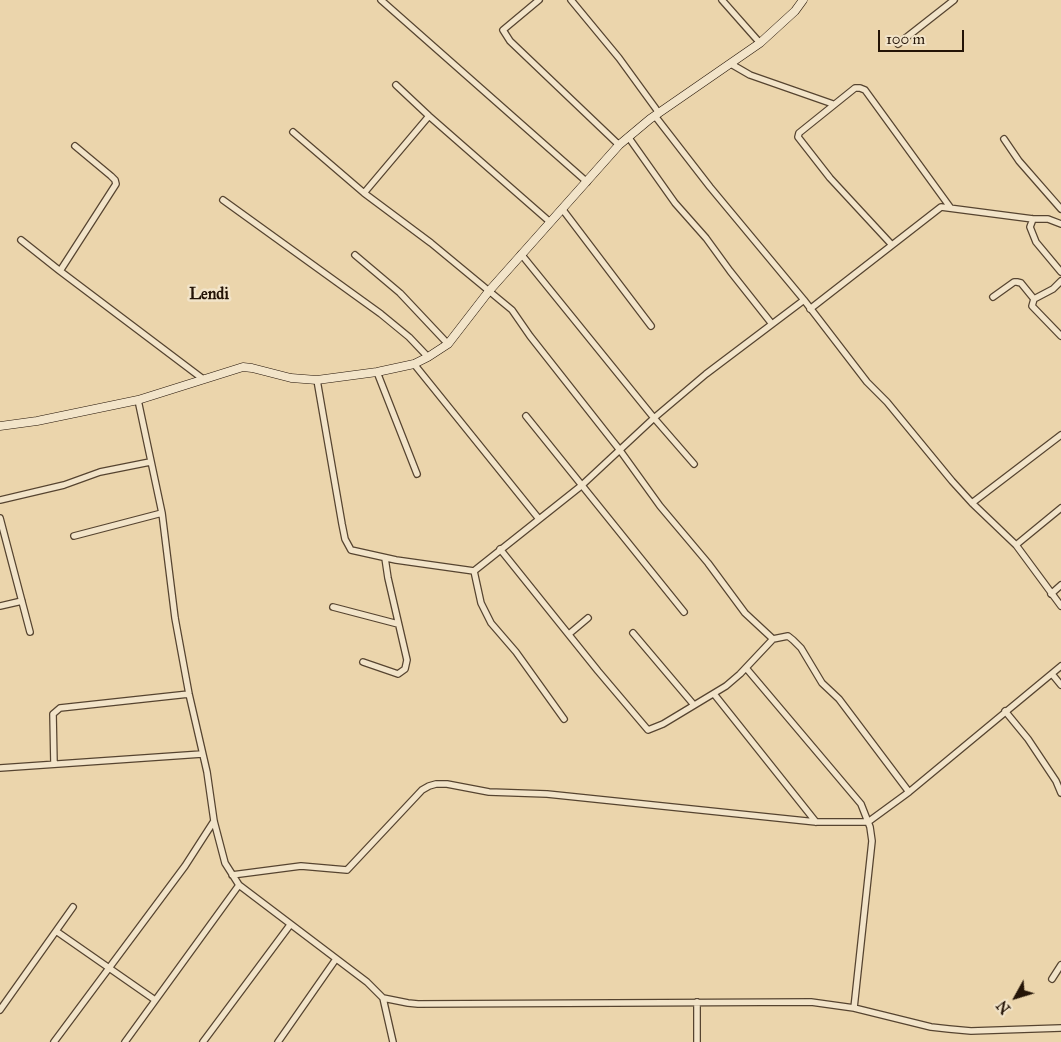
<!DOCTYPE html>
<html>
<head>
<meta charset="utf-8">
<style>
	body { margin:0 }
	#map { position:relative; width:1061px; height:1042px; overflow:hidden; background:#ebd5ac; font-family:"IM FELL Great Primer",serif }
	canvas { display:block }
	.north { position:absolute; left:991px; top:972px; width:50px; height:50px; -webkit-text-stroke:4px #f2e4c9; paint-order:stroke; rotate:231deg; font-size:14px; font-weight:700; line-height:20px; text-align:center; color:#241407 }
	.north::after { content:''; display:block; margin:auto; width:18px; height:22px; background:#241407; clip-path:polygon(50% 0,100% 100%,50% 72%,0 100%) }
	.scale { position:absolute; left:878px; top:30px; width:86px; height:22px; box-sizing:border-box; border:2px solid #241407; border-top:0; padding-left:6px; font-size:15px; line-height:18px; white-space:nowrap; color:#241407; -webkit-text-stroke:4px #f2e4c9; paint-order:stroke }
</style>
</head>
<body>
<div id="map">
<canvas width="1061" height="1042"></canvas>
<div class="north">N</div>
<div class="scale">100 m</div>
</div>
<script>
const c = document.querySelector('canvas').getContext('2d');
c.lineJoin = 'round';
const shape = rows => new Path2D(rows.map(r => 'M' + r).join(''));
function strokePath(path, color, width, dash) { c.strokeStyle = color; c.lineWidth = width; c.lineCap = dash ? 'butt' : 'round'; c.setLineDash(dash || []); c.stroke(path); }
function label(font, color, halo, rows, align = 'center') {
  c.font = font + ' "IM FELL Great Primer",serif'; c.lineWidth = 5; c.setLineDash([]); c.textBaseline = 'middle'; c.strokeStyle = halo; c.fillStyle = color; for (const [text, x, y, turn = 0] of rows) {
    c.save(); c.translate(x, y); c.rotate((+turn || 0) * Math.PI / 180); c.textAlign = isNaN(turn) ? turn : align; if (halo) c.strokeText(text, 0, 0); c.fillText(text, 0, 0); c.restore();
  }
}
const street = shape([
	[381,0,587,182],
	[539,0,503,30,510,41,619,145],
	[571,0,619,58,659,113],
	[722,0,760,43],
	[898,44,954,0],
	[731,64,750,75,833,104],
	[396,85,429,116,550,222],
	[655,116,710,187,804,300,867,382,887,402,952,481,972,503,1016,545,1061,606],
	[293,132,364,193,431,243,512,310,530,336,619,449,660,506,708,563,745,613,773,639,788,636,793,640,801,648,822,683,839,699,909,792],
	[629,138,675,203,706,238,730,271,772,324],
	[1004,139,1019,161,1061,209],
	[364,193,429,116],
	[223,200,381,314,409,337,428,357],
	[563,210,651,326],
	[1033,219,1030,227,1036,242,1061,272],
	[21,240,60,271,203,379],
	[892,245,830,178,798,137,799,133,855,88,860,88,865,90,950,207],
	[521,254,654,418,694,464],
	[355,255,400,293,448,344],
	[60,271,116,184,115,180,111,176,75,146],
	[1061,281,1053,289,1034,299,1032,306,1061,336],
	[993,297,1014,282,1017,282,1021,283,1034,299],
	[810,309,941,207,1033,219,1048,219,1061,224],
	[414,364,539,519],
	[377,372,417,474],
	[317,380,342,524,345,539,351,550,396,560,474,571,581,486,654,418,706,374,804,300],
	[138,400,162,513,175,618,189,694,207,772,214,821,225,863,239,885,367,982,383,998,408,1003,418,1004,811,1002,854,1008,931,1027,949,1029,971,1031,1061,1028],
	[526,416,684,612],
	[0,500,64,485,100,472,150,462],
	[972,503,1061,435],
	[0,518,30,632],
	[74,536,162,513],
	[1016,545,1061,508],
	[500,549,598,671,648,730,663,724,726,686,740,674,773,639],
	[474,571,481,603,491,623,516,652,564,719],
	[1051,594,1061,585],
	[0,606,22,601],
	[333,607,398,624],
	[633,633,694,705],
	[569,634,588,618],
	[363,662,398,674,405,669,407,660,388,578,385,558],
	[746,668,861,804,870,827,872,841,854,1008],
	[1052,674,1061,685],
	[714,694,816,822],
	[1005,711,1028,739,1056,781,1061,793],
	[54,764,53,714,60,708,189,694],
	[0,768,202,754],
	[232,875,301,866,347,870,422,790,429,786,436,784,447,784,489,792,547,794,816,822,868,822,909,792,1061,666],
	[56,931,155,1000],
	[1052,979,1061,965],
	[383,998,393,1042],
	[0,1010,73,907],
	[54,1042,185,866,214,821],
	[125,1042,239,885],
	[203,1042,290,925],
	[278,1042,336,959],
	[697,1042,697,1002]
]);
const secondary = shape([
	[0,426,37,421,138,400,243,367,252,368,291,378,317,380,377,372,414,364,428,357,448,344,489,291,619,145,650,119,760,43,795,11,803,0]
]);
strokePath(street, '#564430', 8);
strokePath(secondary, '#241407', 9);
strokePath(street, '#f2e4c9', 5.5);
strokePath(secondary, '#f2e4c9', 8);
label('bold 16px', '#241407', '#f2e4c9', [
	["Lendi",209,295]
]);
</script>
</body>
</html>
